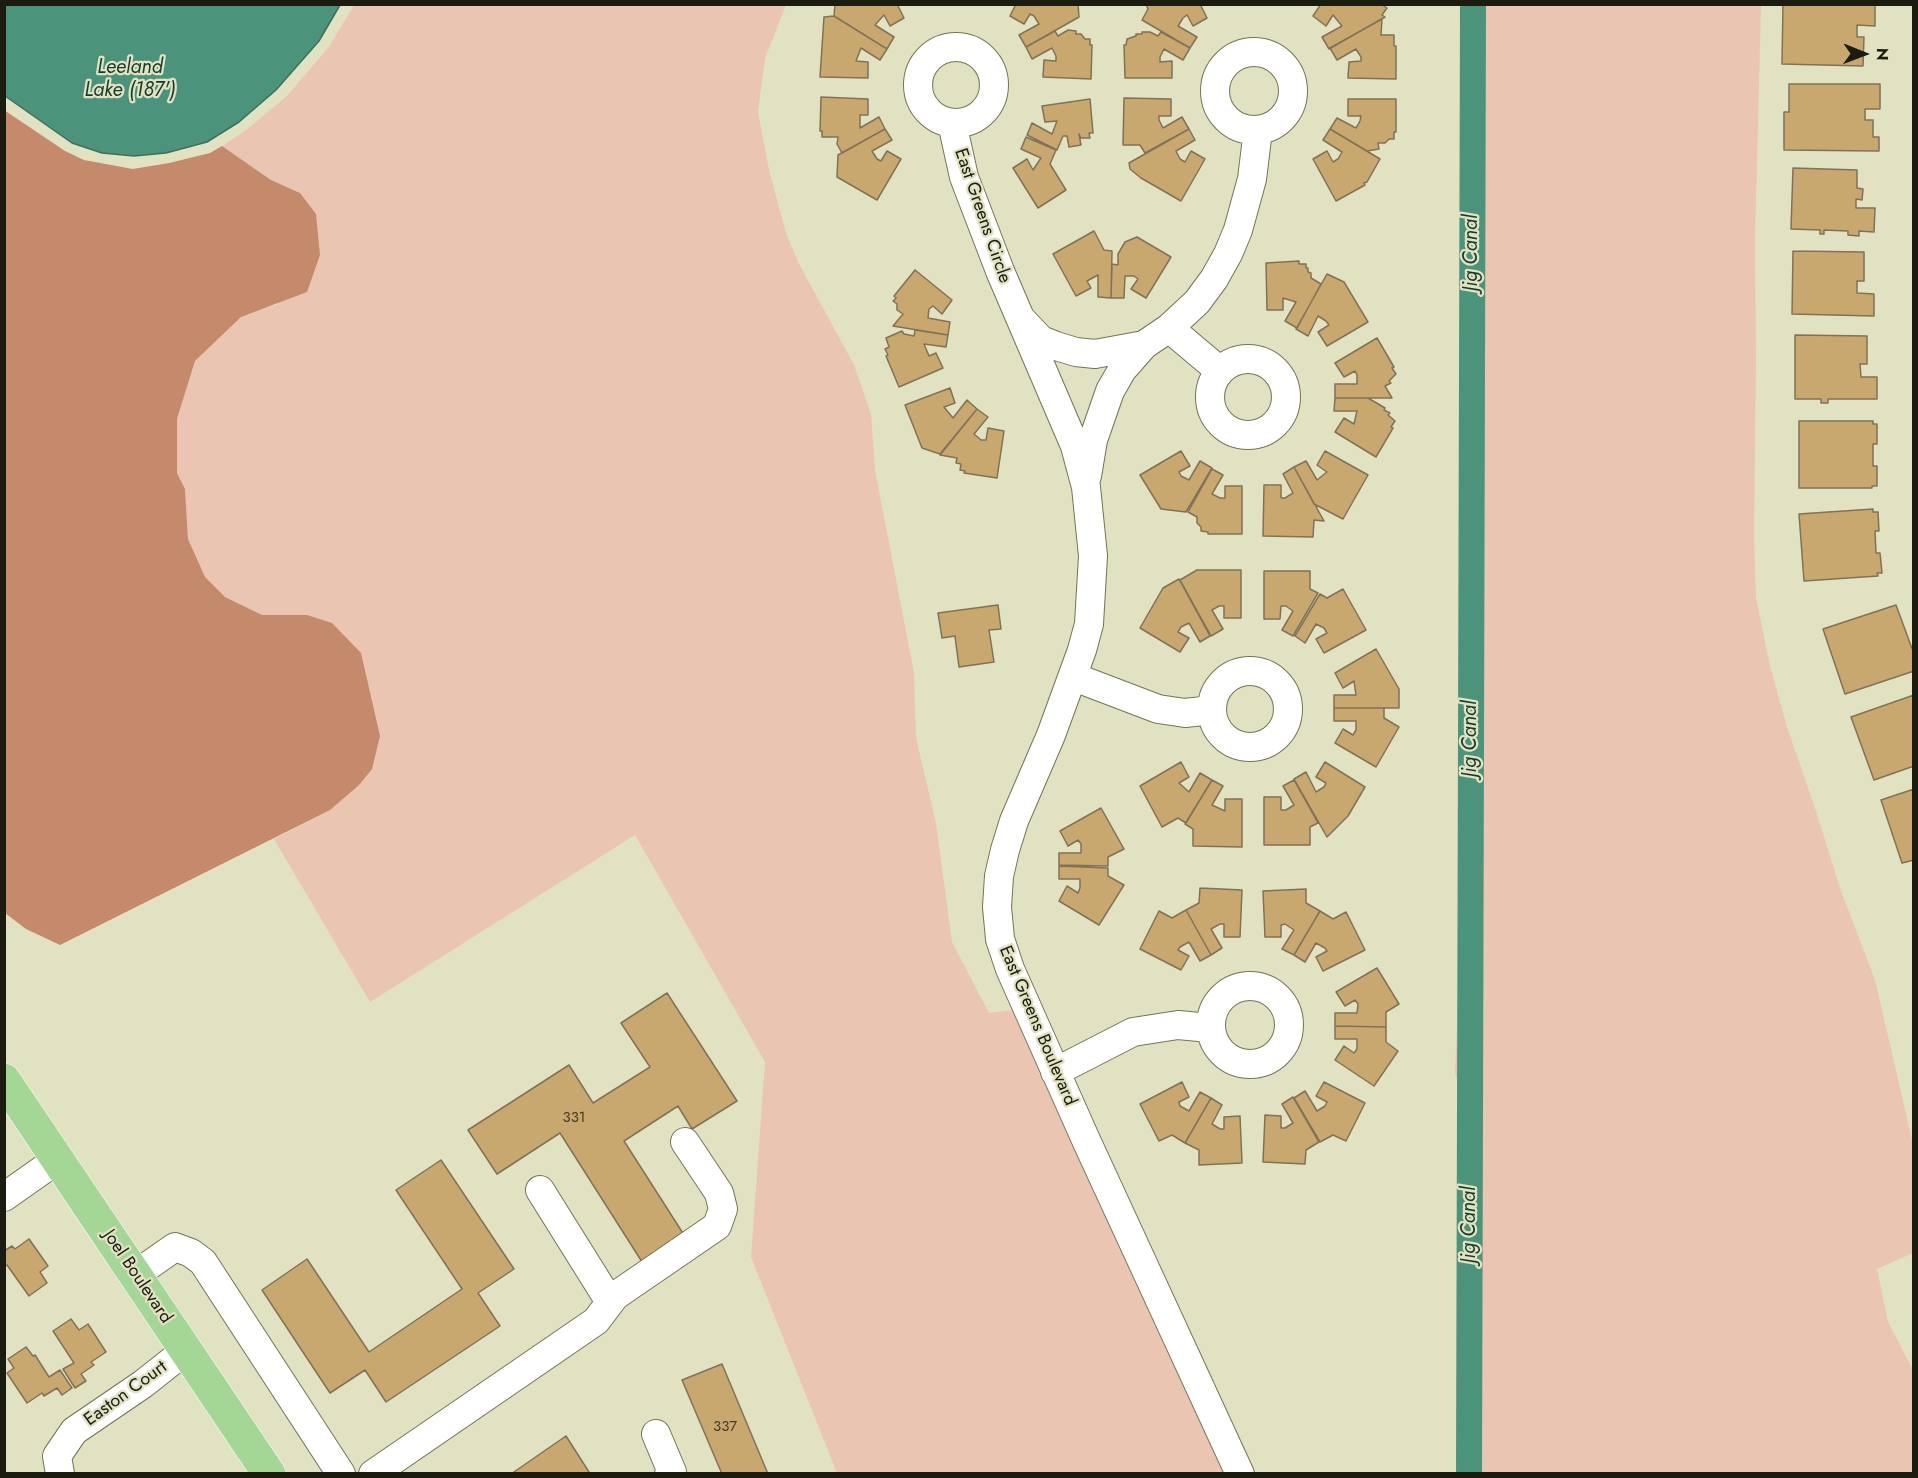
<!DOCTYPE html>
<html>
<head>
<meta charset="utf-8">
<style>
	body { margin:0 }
	#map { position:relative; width:1918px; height:1478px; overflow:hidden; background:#e1e2c2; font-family:Jost,sans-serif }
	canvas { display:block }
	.frame { position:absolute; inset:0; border:6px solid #1b1b0f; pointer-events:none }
	.north { position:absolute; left:1834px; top:24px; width:60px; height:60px; -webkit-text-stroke:4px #e1e2c2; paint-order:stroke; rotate:91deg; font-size:16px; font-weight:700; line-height:24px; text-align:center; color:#1b1b0f }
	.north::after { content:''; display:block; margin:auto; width:21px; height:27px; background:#1b1b0f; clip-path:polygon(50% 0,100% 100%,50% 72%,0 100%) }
</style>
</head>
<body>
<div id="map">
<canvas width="1918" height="1478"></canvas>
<div class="frame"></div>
<div class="north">N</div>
</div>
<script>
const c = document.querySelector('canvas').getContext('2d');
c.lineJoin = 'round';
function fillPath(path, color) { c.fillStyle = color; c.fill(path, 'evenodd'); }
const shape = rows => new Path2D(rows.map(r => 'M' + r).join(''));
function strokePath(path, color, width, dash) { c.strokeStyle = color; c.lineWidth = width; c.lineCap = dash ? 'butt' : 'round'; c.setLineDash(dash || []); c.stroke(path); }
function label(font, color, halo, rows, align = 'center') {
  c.font = font + ' Jost,sans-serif'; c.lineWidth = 4.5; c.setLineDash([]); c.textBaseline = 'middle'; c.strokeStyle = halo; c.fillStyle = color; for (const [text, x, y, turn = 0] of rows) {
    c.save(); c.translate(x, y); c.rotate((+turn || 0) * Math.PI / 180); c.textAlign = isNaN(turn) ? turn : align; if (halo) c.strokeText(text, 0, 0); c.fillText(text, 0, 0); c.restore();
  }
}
fillPath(shape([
	[354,5,786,5,765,58,758,112,769,170,786,233,798,262,854,365,871,414,875,470,914,673,916,738,936,823,952,942,989,1013,1021,1009,1241,1473,837,1473,751,1257,765,1062,635,835,370,1002,274,839,330,810,307,615,262,615,225,597,204,577,188,539,185,489,177,473,177,419,195,361,241,316,278,304,300,193,271,180,222,146,246,130,286,97,329,47],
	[1479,5,1761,5,1755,240,1756,359,1754,538,1756,597,1770,666,1787,727,1815,808,1841,891,1875,980,1913,1144,1913,1253,1877,1269,1888,1322,1913,1370,1913,1473,1472,1473,1478,1144,1463,1104,1455,1072,1465,875]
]), '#eac5b1');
fillPath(shape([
	[4,110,65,151,84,160,133,169,169,163,210,153,222,146,271,180,300,193,316,214,320,255,307,292,241,317,195,361,177,419,177,473,185,489,188,539,205,577,225,597,262,615,307,615,332,623,361,653,380,736,372,769,359,785,330,810,60,945,26,929,5,913]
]), '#c48a6b');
const water = shape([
	[5,4,340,4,340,5,319,41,276,90,239,122,207,142,166,153,134,156,102,153,72,143,5,96,5,4]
]);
fillPath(water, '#4b947b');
strokePath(water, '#3d705b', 1.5);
strokePath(shape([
	[1469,1474,1473,4]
]), '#4b947b', 26);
const building = shape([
	[835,4,897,4,904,18,890,26,884,15,875,25,894,37,887,49,834,16,835,4],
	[1016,4,1078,4,1079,17,1026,47,1019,35,1039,24,1034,16,1030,14,1024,24,1010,16,1016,4],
	[1146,4,1200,4,1207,18,1193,26,1187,15,1183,18,1178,26,1197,37,1190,48,1142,20,1148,9,1146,4],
	[1321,4,1381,4,1387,8,1382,15,1385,17,1329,49,1322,37,1342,26,1333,15,1326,26,1313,16,1321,4],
	[1783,4,1875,4,1875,26,1857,25,1857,37,1864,37,1863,66,1782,64,1783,4],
	[834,16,887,49,880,60,861,48,856,61,868,62,868,78,820,77,824,17,834,16],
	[1382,19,1381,35,1394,35,1394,46,1396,46,1396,79,1348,78,1349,62,1361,61,1361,57,1356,49,1337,60,1330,48,1382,19],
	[1068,30,1076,31,1076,34,1081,34,1085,39,1090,39,1090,45,1092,45,1091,79,1043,77,1044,60,1056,61,1056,56,1052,48,1032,59,1026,47,1055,31,1058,36,1068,30],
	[1142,32,1150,32,1158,36,1161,32,1190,48,1183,60,1164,49,1160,57,1160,62,1172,61,1172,78,1125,78,1124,45,1126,45,1127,39,1136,36,1136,34,1142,34,1142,32],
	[1789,84,1880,84,1880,109,1865,109,1865,120,1873,120,1873,137,1879,137,1879,151,1784,150,1784,112,1789,112,1789,84],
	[821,97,868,99,868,115,860,115,860,128,879,117,885,129,842,153,837,144,838,137,822,137,822,131,820,131,821,97],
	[1124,98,1171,99,1171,116,1159,116,1159,120,1163,128,1182,117,1189,129,1145,153,1140,145,1123,145,1124,98],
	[1090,99,1093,133,1089,133,1090,138,1081,138,1079,134,1081,145,1069,147,1067,136,1063,136,1057,150,1027,135,1032,123,1052,134,1057,121,1045,122,1042,106,1090,99],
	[1348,99,1396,99,1396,132,1394,132,1394,139,1389,139,1385,143,1378,143,1379,149,1367,151,1330,129,1337,118,1356,128,1360,121,1361,116,1348,116,1348,99],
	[885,129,892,140,872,151,877,159,881,161,887,151,901,159,877,200,837,177,838,155,885,129],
	[1189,129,1195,140,1176,151,1180,159,1185,162,1191,151,1205,159,1181,201,1141,178,1130,169,1129,163,1189,129],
	[1330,129,1380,159,1367,182,1364,183,1365,185,1336,201,1313,159,1327,151,1333,162,1338,159,1342,152,1323,140,1330,129],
	[1026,137,1056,150,1050,164,1066,190,1038,208,1013,168,1027,159,1033,170,1041,158,1021,149,1026,137],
	[1793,168,1857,170,1857,188,1863,189,1862,200,1856,199,1856,208,1875,208,1874,232,1859,231,1859,236,1848,235,1848,231,1824,230,1824,234,1820,234,1820,230,1791,229,1793,168],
	[1094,231,1104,250,1112,251,1111,298,1098,297,1098,275,1087,281,1091,288,1076,296,1053,254,1094,231],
	[1137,237,1171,257,1146,298,1131,289,1138,279,1134,276,1125,276,1124,298,1111,298,1112,264,1118,265,1118,254,1125,242,1137,237],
	[1793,251,1864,252,1864,281,1857,281,1857,293,1874,294,1874,316,1792,314,1793,251],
	[1299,261,1299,264,1306,264,1306,268,1308,268,1308,272,1311,273,1311,278,1321,284,1297,328,1285,321,1296,302,1283,298,1283,310,1267,310,1266,263,1299,261],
	[915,270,952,300,942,314,933,306,929,309,928,318,950,322,948,335,893,326,903,314,897,310,897,304,893,301,896,298,894,296,915,270],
	[1327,274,1344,282,1368,322,1327,346,1318,332,1329,325,1326,321,1318,316,1308,336,1296,329,1327,274],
	[915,330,948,335,946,347,924,344,929,356,936,353,943,368,899,387,886,356,888,355,885,349,889,347,886,338,902,331,904,334,914,336,915,330],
	[1795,335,1867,336,1867,364,1860,364,1861,377,1877,377,1877,399,1828,399,1828,403,1821,403,1821,399,1795,399,1795,335],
	[1377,338,1394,367,1392,368,1396,374,1389,381,1391,383,1385,386,1392,398,1335,398,1335,384,1357,384,1357,375,1355,371,1344,377,1335,363,1377,338],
	[950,388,955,403,944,407,953,418,967,400,977,409,940,454,922,448,905,405,950,388],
	[1335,398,1368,398,1385,408,1384,410,1390,413,1388,415,1395,421,1391,427,1393,428,1376,457,1335,432,1344,418,1354,424,1357,411,1334,411,1335,398],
	[977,409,988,417,974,434,981,440,986,440,988,428,1004,431,997,478,964,473,965,471,960,470,961,464,956,463,957,458,940,455,977,409],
	[1799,421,1873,421,1873,424,1877,424,1877,444,1873,444,1873,466,1877,466,1877,486,1872,486,1872,488,1799,488,1799,421],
	[1181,451,1190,466,1179,472,1181,476,1189,480,1200,461,1212,468,1186,512,1161,509,1140,475,1181,451],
	[1325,451,1368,475,1343,519,1314,504,1294,467,1306,461,1317,480,1327,472,1317,465,1325,451],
	[1294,467,1324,521,1314,520,1313,537,1263,536,1264,485,1281,485,1281,498,1285,498,1293,493,1283,474,1294,467],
	[1212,469,1223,475,1212,494,1220,498,1225,498,1225,486,1242,486,1242,534,1208,534,1208,532,1201,531,1201,527,1197,523,1197,517,1188,512,1212,469],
	[1873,509,1873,512,1878,512,1879,531,1875,531,1876,553,1880,553,1882,573,1877,573,1878,576,1804,581,1799,514,1873,509],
	[1197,570,1241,570,1241,618,1224,618,1224,606,1219,606,1212,610,1223,629,1211,636,1180,580,1197,570],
	[1264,571,1310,571,1310,589,1318,593,1293,636,1282,630,1293,611,1286,606,1281,606,1280,619,1264,619,1264,571],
	[1179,579,1210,636,1200,642,1189,623,1181,627,1178,632,1189,638,1180,652,1140,628,1163,588,1179,579],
	[1343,589,1366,630,1324,653,1316,639,1327,633,1324,628,1316,624,1305,643,1295,636,1320,594,1327,598,1343,589],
	[998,605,1001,629,989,630,994,662,959,667,955,636,942,638,938,613,998,605],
	[1896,605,1914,654,1914,671,1845,694,1823,629,1896,605],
	[1376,649,1399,689,1399,708,1334,708,1334,695,1356,695,1354,681,1343,688,1335,673,1376,649],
	[1914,695,1914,766,1874,780,1851,717,1914,695],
	[1334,708,1384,708,1384,718,1399,727,1376,767,1335,743,1343,729,1353,735,1356,730,1356,721,1334,721,1334,708],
	[1181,762,1189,777,1179,783,1189,792,1200,773,1212,780,1186,823,1178,818,1162,827,1140,786,1181,762],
	[1325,762,1365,787,1348,816,1327,837,1294,779,1306,772,1316,792,1324,787,1326,783,1316,777,1325,762],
	[1212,780,1223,786,1212,805,1225,811,1225,799,1242,799,1242,847,1193,846,1193,829,1185,824,1212,780],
	[1294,780,1318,823,1310,827,1310,845,1264,845,1264,797,1281,797,1281,810,1286,810,1294,805,1283,786,1294,780],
	[1914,789,1914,860,1902,863,1881,800,1914,789],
	[1101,808,1124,849,1108,857,1108,866,1059,865,1059,853,1081,853,1081,844,1078,840,1068,846,1060,831,1101,808],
	[1059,866,1108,868,1108,876,1124,885,1099,925,1059,901,1067,886,1078,893,1080,888,1080,879,1059,879,1059,866],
	[1200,888,1242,890,1240,937,1224,937,1224,924,1220,924,1211,929,1222,948,1211,955,1186,910,1199,903,1200,888],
	[1306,889,1306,903,1320,911,1294,955,1282,949,1294,930,1285,924,1281,925,1281,937,1265,937,1263,891,1306,889],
	[1186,910,1211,955,1200,961,1189,942,1180,947,1178,950,1189,956,1181,970,1140,949,1159,911,1172,918,1186,910],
	[1320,911,1333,919,1346,912,1365,950,1323,971,1316,957,1327,951,1325,948,1316,943,1305,962,1294,955,1320,911],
	[1377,968,1399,1004,1386,1012,1386,1027,1335,1026,1335,1013,1357,1013,1358,1004,1355,1000,1345,1006,1336,992,1377,968],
	[667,993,737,1101,692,1129,678,1106,624,1141,686,1238,644,1265,560,1133,497,1174,468,1130,569,1065,593,1103,650,1067,621,1023,667,993],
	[1335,1026,1386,1027,1386,1042,1398,1051,1374,1086,1335,1060,1344,1046,1354,1053,1357,1049,1357,1039,1335,1039,1335,1026],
	[1182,1082,1189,1097,1179,1102,1180,1106,1189,1111,1200,1092,1211,1098,1185,1143,1172,1135,1159,1141,1140,1104,1182,1082],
	[1324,1082,1365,1103,1346,1141,1333,1135,1320,1142,1294,1098,1305,1091,1317,1111,1325,1106,1327,1102,1316,1096,1324,1082],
	[1293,1097,1319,1142,1306,1150,1305,1164,1263,1162,1265,1115,1281,1116,1281,1128,1285,1128,1293,1123,1282,1104,1293,1097],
	[1211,1098,1222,1105,1212,1124,1220,1129,1224,1129,1224,1117,1240,1116,1242,1163,1199,1165,1199,1150,1185,1143,1211,1098],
	[441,1160,514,1269,478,1293,500,1326,386,1402,365,1370,330,1393,262,1290,307,1259,369,1352,462,1289,396,1190,441,1160],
	[29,1239,48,1266,40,1272,47,1283,29,1296,7,1265,4,1267,4,1251,12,1246,15,1249,29,1239],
	[71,1319,79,1330,88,1324,106,1352,91,1362,94,1365,81,1374,86,1381,75,1388,63,1369,74,1363,53,1331,71,1319],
	[26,1347,33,1356,35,1355,49,1377,60,1370,72,1388,62,1395,57,1388,44,1396,42,1393,27,1403,7,1373,14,1368,8,1359,26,1347],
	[722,1364,768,1474,722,1474,682,1380,722,1364],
	[566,1436,589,1472,586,1474,511,1474,566,1436]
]);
fillPath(building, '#c9a870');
strokePath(building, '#817157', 1.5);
const minor = shape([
	'918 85a38 38 0 1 1 76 0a38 38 0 1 1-76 0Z',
	'1215 91a39 39 0 1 1 78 0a39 39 0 1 1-78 0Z',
	[952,123,964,177,1000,271,1075,446,1086,487,1093,556,1089,624,1082,650,1051,735,1014,821,1005,850,999,876,997,907,1000,939,1010,969,1086,1140,1240,1474],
	[1023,321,1041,340,1056,346,1076,352,1095,354,1144,345,1169,328,1197,302,1214,279,1228,254,1238,230,1252,179,1258,130],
	[1169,328,1220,371],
	'1210 397a38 38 0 1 1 76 0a38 38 0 1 1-76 0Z',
	[1087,476,1093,440,1110,391,1122,370,1144,345],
	'1212 709a38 38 0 1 1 76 0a38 38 0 1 1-76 0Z',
	[1074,677,1158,709,1185,713,1212,710],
	'1211 1025a39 39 0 1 1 78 0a39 39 0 1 1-78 0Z',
	[1055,1072,1133,1032,1178,1025,1210,1028],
	[540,1190,610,1302],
	[4,1197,58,1159],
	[135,1275,175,1247,191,1253,203,1262,341,1474],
	[656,1434,672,1472,669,1474],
	[60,1474,57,1456,74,1431,143,1384,186,1350],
	[373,1474,596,1321,615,1296,717,1226,723,1209,719,1193,685,1142]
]);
const major = shape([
	[4,1080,269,1474]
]);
strokePath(minor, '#737457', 30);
strokePath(major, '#fff', 34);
strokePath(minor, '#fff', 28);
strokePath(major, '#a4d695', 33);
label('15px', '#463e27', null, [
	["331",574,1118],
	["337",725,1427]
]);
label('18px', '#1b1b0f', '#e1e2c2', [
	["East Greens Circle",982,216,71],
	["East Greens Boulevard",1037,1026,67],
	["Joel Boulevard",137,1277,56],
	["Easton Court",126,1394,-36]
]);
label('italic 20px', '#17392d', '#e1e2c2', [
	["Leeland",130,68],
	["Lake (187')",130,91],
	["Jig Canal",1472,253,-90],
	["Jig Canal",1471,739,-90],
	["Jig Canal",1470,1225,-90]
]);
</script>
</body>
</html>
